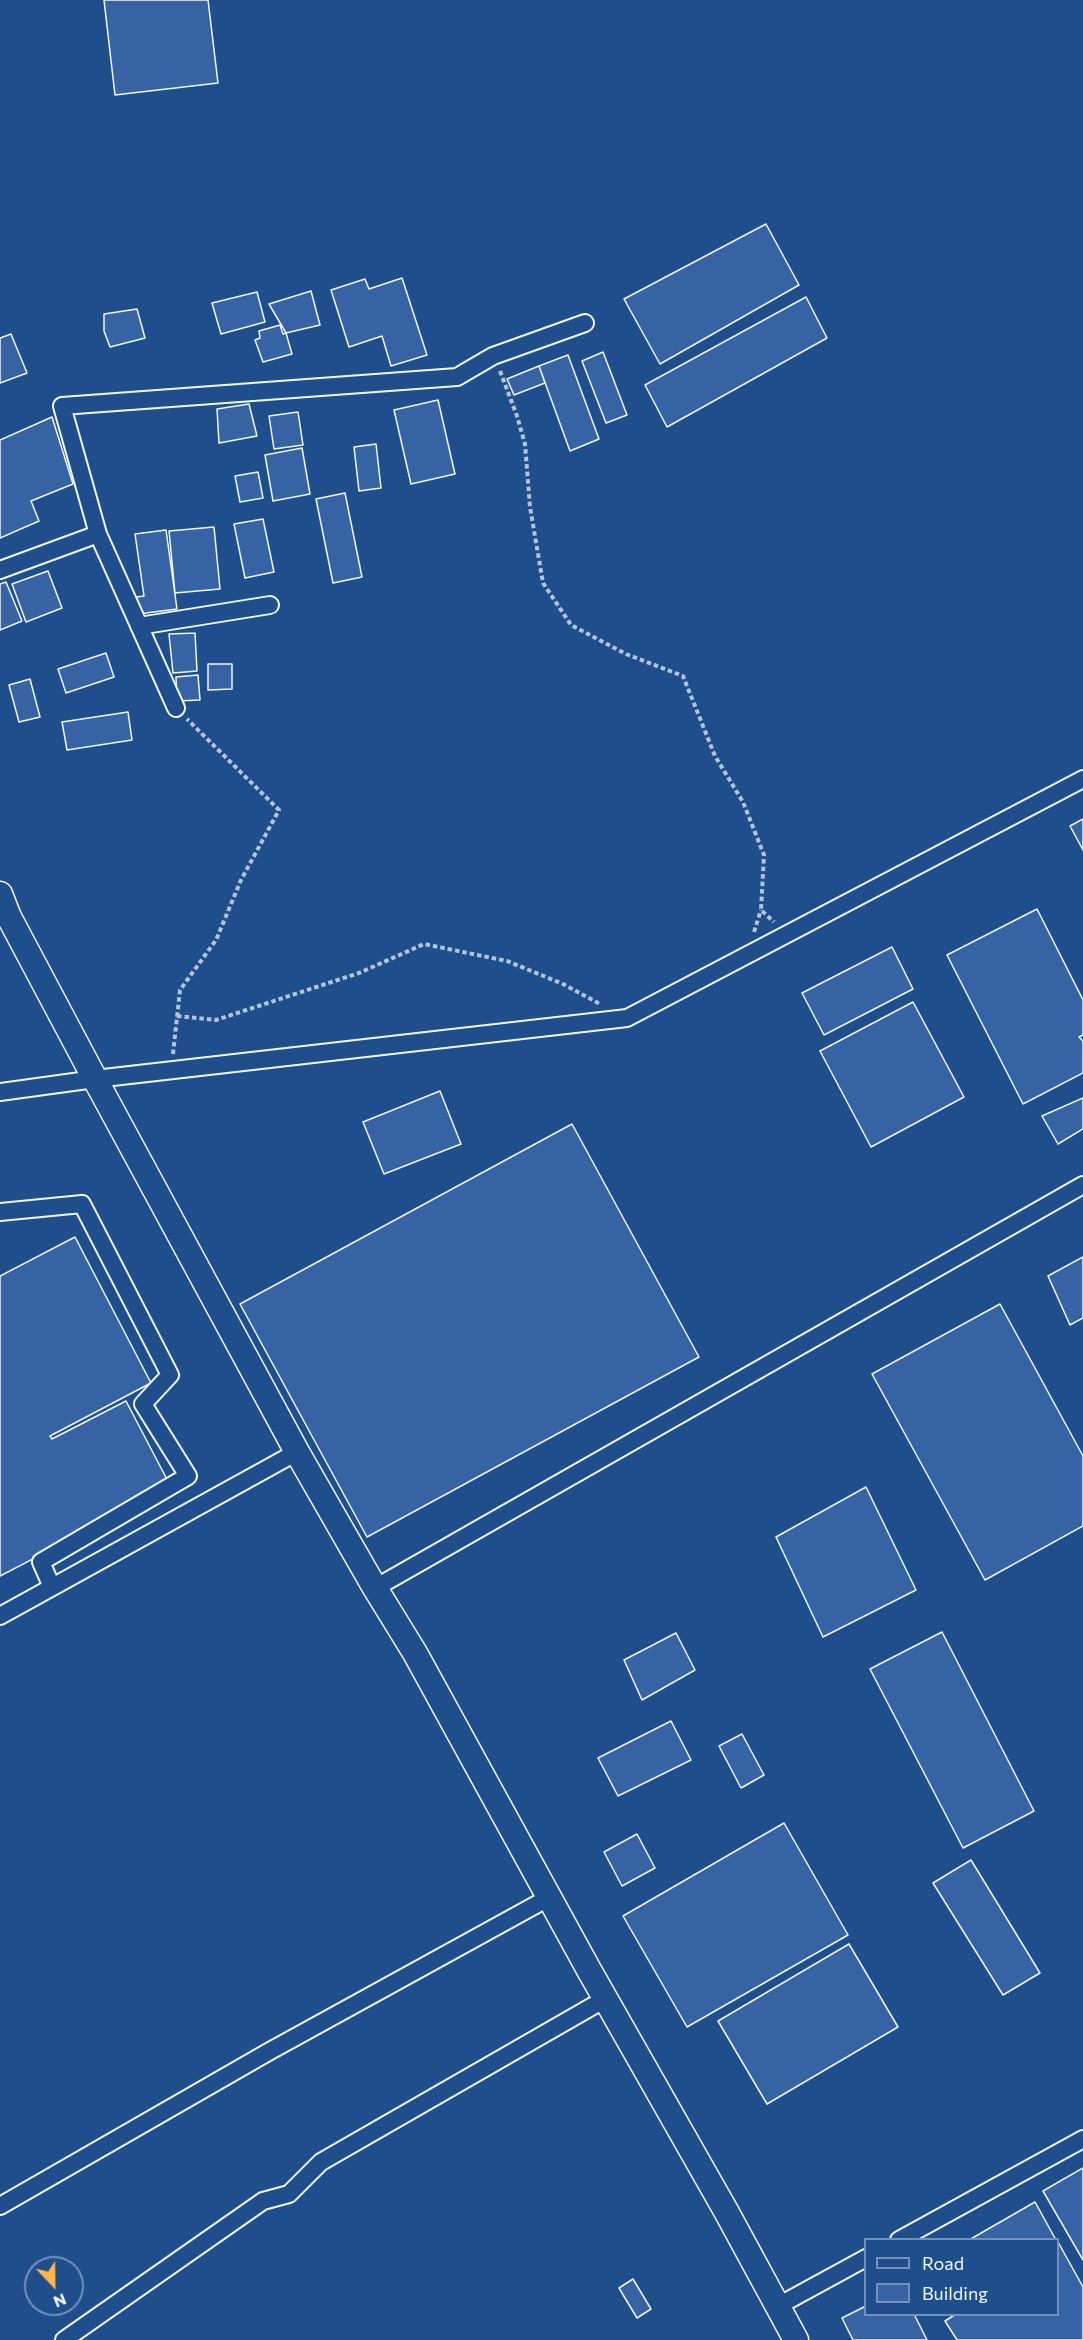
<!DOCTYPE html>
<html>
<head>
<meta charset="utf-8">
<style>
	body { margin:0 }
	#map { position:relative; width:1083px; height:2340px; overflow:hidden; background:#1f4e8c; font-family:Commissioner,sans-serif }
	canvas { display:block }
	.legend { position:absolute; left:864px; top:2238px; width:195px; height:78px; box-sizing:border-box; background:#1f4e8c; border:2px solid #7391ba; margin:0; padding:8px 10px; list-style:none; font-size:18px; color:#f2f6ff }
	.legend li { display:flex; align-items:center; gap:12px; height:30px }
	.legend b { width:30px; border:2px solid #7391ba }
	.north { position:absolute; left:24px; top:2256px; width:60px; height:60px; box-sizing:border-box; background:#1f4e8c; border:2px solid #7391ba; border-radius:50%; rotate:158deg; font-size:16px; font-weight:700; line-height:24px; text-align:center; color:#f2f6ff }
	.north::after { content:''; display:block; margin:auto; width:21px; height:27px; background:#ffb74d; clip-path:polygon(50% 0,100% 100%,50% 72%,0 100%) }
</style>
</head>
<body>
<div id="map">
<canvas width="1083" height="2340"></canvas>
<ul class="legend">
<li><b style="height:8px;background:#1f4e8c"></b>Road</li>
<li><b style="height:16px;background:#3563a3"></b>Building</li>
</ul>
<div class="north">N</div>
</div>
<script>
const c = document.querySelector('canvas').getContext('2d');
c.lineJoin = 'round';
function fillPath(path, color) { c.fillStyle = color; c.fill(path, 'evenodd'); }
const shape = rows => new Path2D(rows.map(r => 'M' + r).join(''));
function strokePath(path, color, width, dash) { c.strokeStyle = color; c.lineWidth = width; c.lineCap = dash ? 'butt' : 'round'; c.setLineDash(dash || []); c.stroke(path); }
const building = shape([
	[104,0,208,0,218,83,115,95,104,0],
	[766,224,799,285,660,364,624,299,766,224],
	[402,278,427,355,391,366,382,336,349,347,331,290,365,279,369,289,402,278],
	[311,291,320,325,286,333,269,304,311,291],
	[257,292,265,322,221,334,212,303,257,292],
	[806,297,827,338,667,427,645,385,806,297],
	[137,309,145,338,110,347,104,331,104,314,137,309],
	[280,325,283,334,286,333,292,354,263,362,255,340,260,338,259,331,280,325],
	[11,334,27,373,0,383,0,338,11,334],
	[603,352,627,415,606,423,582,361,603,352],
	[568,355,599,439,570,451,539,366,568,355],
	[539,366,545,383,514,395,507,379,539,366],
	[438,400,455,474,411,484,394,410,438,400],
	[249,404,257,436,219,443,217,409,249,404],
	[298,412,303,445,274,449,269,416,298,412],
	[52,417,73,484,31,501,39,521,0,538,0,440,52,417],
	[376,444,381,488,359,491,354,447,376,444],
	[302,448,310,494,273,501,265,455,302,448],
	[258,472,263,498,240,502,235,476,258,472],
	[345,493,362,577,333,583,316,499,345,493],
	[263,519,274,572,245,578,234,524,263,519],
	[214,527,220,589,175,593,169,531,214,527],
	[166,530,177,609,138,614,136,597,144,596,135,534,166,530],
	[48,571,62,608,26,622,12,584,48,571],
	[6,582,22,621,0,630,0,584,6,582],
	[195,633,197,671,173,673,169,634,195,633],
	[106,653,114,677,66,693,58,669,106,653],
	[208,664,232,664,232,689,208,690,208,664],
	[198,675,200,700,177,701,176,677,198,675],
	[30,679,40,717,19,722,9,685,30,679],
	[128,712,132,740,67,750,62,722,128,712],
	[1083,819,1083,850,1070,826,1083,819],
	[1037,909,1083,1000,1083,1035,1079,1037,1083,1041,1083,1073,1023,1104,947,955,1037,909],
	[892,947,913,989,824,1035,802,993,892,947],
	[913,1002,964,1097,871,1147,820,1051,913,1002],
	[440,1091,461,1144,384,1174,363,1122,440,1091],
	[1083,1098,1083,1129,1058,1144,1042,1116,1083,1098],
	[572,1124,699,1357,367,1537,240,1304,572,1124],
	[75,1237,151,1383,50,1436,52,1439,126,1401,171,1487,0,1576,0,1276,75,1237],
	[1083,1257,1083,1318,1070,1325,1048,1276,1083,1257],
	[1000,1304,1083,1456,1083,1526,985,1580,872,1374,1000,1304],
	[866,1487,916,1590,823,1637,776,1537,866,1487],
	[942,1632,1034,1811,963,1848,870,1669,942,1632],
	[676,1633,695,1670,642,1700,624,1660,676,1633],
	[671,1721,691,1760,618,1796,598,1758,671,1721],
	[742,1734,764,1775,741,1788,719,1746,742,1734],
	[784,1823,848,1935,687,2027,623,1916,784,1823],
	[637,1834,655,1868,622,1886,604,1852,637,1834],
	[971,1860,1040,1973,1003,1995,933,1883,971,1860],
	[849,1944,898,2027,767,2104,718,2021,849,1944],
	[1083,2168,1083,2260,1043,2191,1083,2168],
	[1035,2202,1056,2240,969,2240,1035,2202],
	[1058,2242,1083,2287,1083,2340,957,2340,945,2321,956,2314,1058,2314,1058,2242],
	[633,2279,651,2309,637,2318,619,2288,633,2279],
	[866,2306,866,2314,914,2314,927,2340,853,2340,842,2318,866,2306]
]);
fillPath(building, '#3563a3');
strokePath(building, '#f2f6ff', 1.5);
const street = shape([
	[98,534,176,708],
	[0,570,98,534,62,406,457,377,493,356,585,323],
	[139,626,270,605],
	[0,1092,95,1079,627,1018,1083,779],
	[0,1212,82,1204,170,1375,143,1404,188,1476,41,1562,52,1587],
	[375,1588,1083,1185],
	[0,1616,297,1452],
	[0,2206,270,2051,550,1897],
	[899,2240,1083,2139],
	[778,2306,866,2258],
	[64,2340,263,2201,289,2194,321,2162,605,1999]
]);
const secondary = shape([
	[0,894,9,917,95,1079,297,1452,375,1588,415,1653,589,1970,726,2211,796,2340]
]);
strokePath(street, '#f2f6ff', 20);
strokePath(secondary, '#f2f6ff', 27);
strokePath(shape([
	[500,371,517,416,525,444,530,507,543,583,571,625,626,654,683,676,715,756,743,802,764,855,761,910,774,922],
	[754,932,761,910],
	[177,1016,216,1020,359,973,424,944,507,961,563,984,600,1004],
	[173,1054,180,990,216,940,241,880,279,810,187,719]
]), '#b3c4dc', 4, [4.5, 3]);
strokePath(street, '#1f4e8c', 16);
strokePath(secondary, '#1f4e8c', 24);
</script>
</body>
</html>
